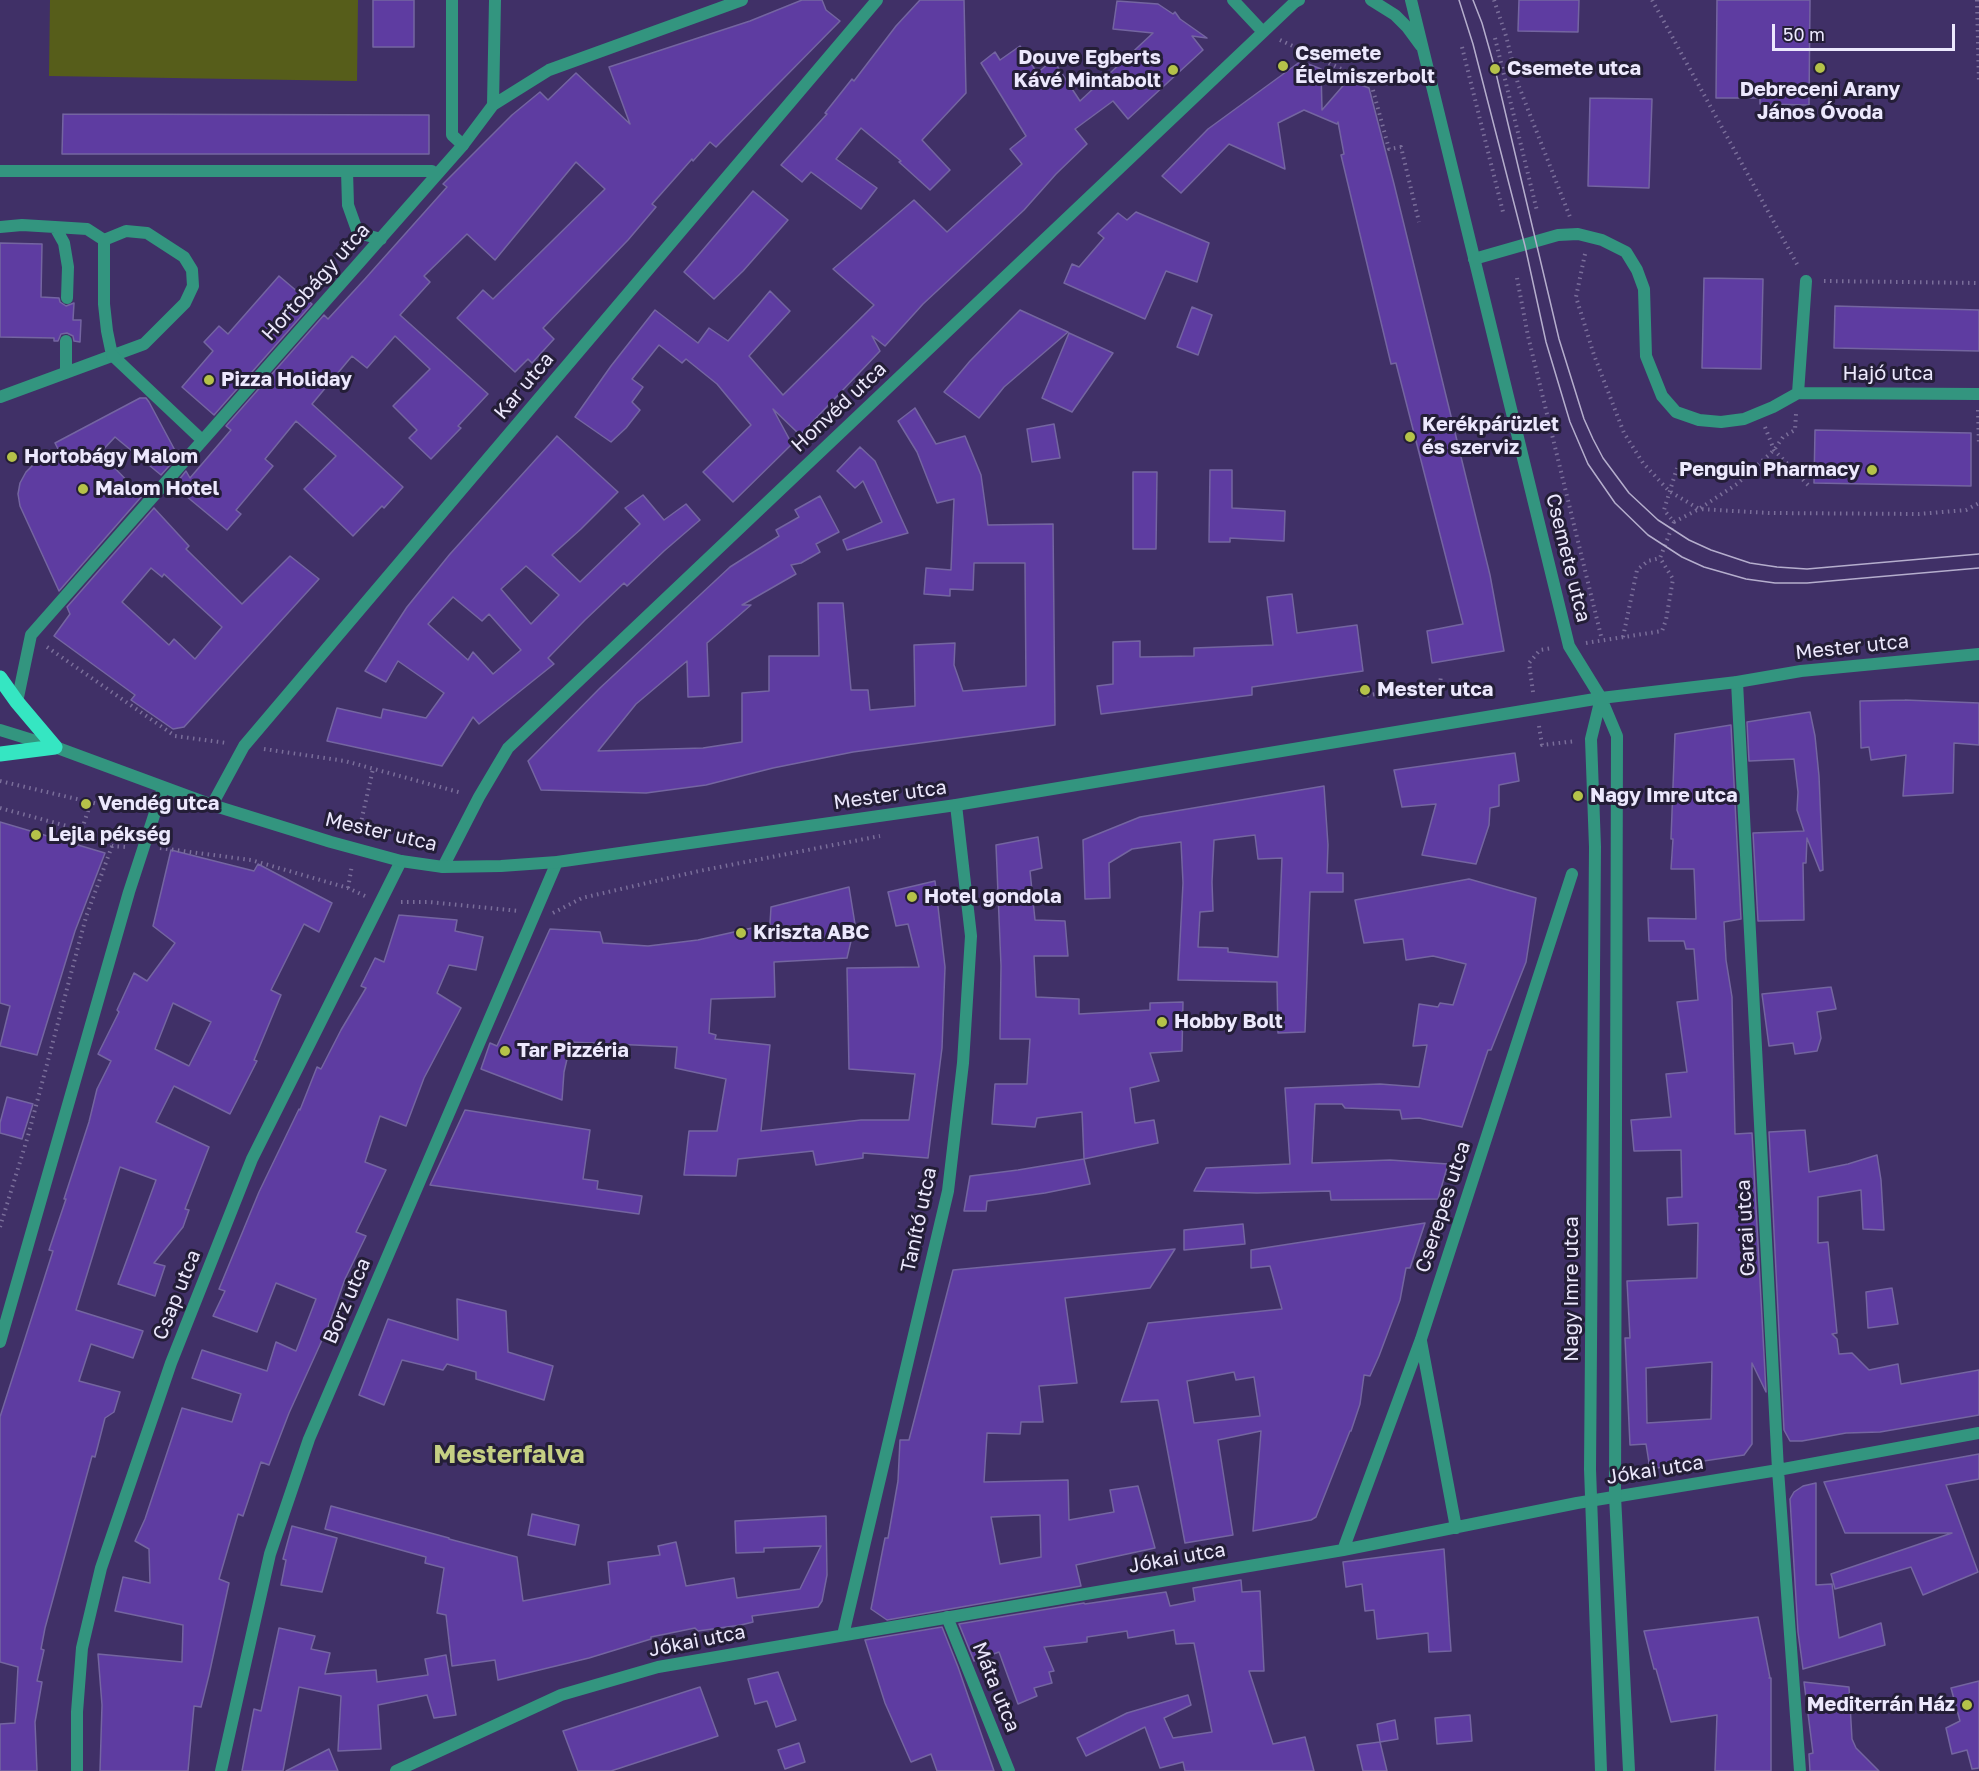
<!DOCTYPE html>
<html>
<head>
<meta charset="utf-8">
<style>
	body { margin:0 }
	#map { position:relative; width:1979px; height:1771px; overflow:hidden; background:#403067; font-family:"Golos Text",sans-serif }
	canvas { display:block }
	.scale { position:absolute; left:1772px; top:24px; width:183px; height:27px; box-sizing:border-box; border:3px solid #ece8fd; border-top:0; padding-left:8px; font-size:18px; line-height:21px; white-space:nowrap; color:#ece8fd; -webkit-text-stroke:4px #241e37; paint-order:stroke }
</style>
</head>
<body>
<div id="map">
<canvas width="1979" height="1771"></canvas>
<div class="scale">50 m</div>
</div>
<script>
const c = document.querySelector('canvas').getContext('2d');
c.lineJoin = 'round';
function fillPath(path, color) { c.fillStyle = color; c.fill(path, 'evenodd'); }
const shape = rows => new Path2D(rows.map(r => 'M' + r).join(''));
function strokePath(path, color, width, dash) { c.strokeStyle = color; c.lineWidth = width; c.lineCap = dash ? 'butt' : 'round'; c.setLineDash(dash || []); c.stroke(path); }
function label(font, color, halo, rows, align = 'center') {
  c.font = font + ' "Golos Text",sans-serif'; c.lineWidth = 6; c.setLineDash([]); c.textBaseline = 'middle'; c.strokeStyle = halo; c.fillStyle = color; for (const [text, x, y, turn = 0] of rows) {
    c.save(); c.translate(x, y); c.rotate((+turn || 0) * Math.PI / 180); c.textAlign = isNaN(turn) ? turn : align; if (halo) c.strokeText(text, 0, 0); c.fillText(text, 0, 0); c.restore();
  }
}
fillPath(shape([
	[50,0,358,0,357,81,49,76]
]), '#565d1a');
const building = shape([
	[373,0,414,0,414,47,373,47,373,0],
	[802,0,822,0,826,10,840,21,716,147,710,142,693,161,692,159,652,204,656,207,628,240,543,328,554,339,532,363,528,359,515,372,457,318,483,290,493,299,605,189,576,162,495,260,467,234,424,276,430,282,400,315,488,394,458,426,461,428,431,459,409,438,417,430,393,406,430,369,395,336,367,368,352,356,312,404,403,487,384,508,382,506,353,536,304,489,336,456,296,421,265,459,273,466,236,510,241,514,227,530,174,486,186,471,190,478,231,430,226,426,324,315,328,319,364,280,447,187,443,184,512,115,540,92,548,100,576,73,630,124,609,67,750,21,802,0],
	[920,0,964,0,966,93,922,140,950,170,930,190,899,162,901,161,861,128,836,159,877,188,861,209,811,172,802,182,781,165,827,114,825,113,852,79,854,81,896,26,920,0],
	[1519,0,1579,0,1578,32,1518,31,1519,0],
	[1717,0,1810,0,1809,105,1760,104,1760,98,1716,98,1717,0],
	[1117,1,1158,4,1173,14,1175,12,1180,19,1207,38,1192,36,1203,50,1128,119,1113,101,1075,129,1087,144,1056,174,1024,210,923,304,885,346,872,336,880,351,800,435,773,409,792,444,733,502,703,472,751,425,717,384,686,359,682,363,659,345,632,379,643,387,632,402,640,410,626,428,611,442,575,417,611,366,655,310,698,343,709,328,728,341,770,291,790,311,749,356,783,395,874,305,833,269,914,200,947,232,1022,164,1010,149,1026,136,981,63,995,52,1000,60,1020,46,1037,73,1053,60,1080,101,1153,33,1113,29,1117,1],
	[1301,61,1321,69,1322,110,1348,80,1369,88,1394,184,1490,575,1504,651,1432,663,1427,631,1463,624,1396,363,1391,364,1341,155,1344,154,1338,122,1337,124,1304,110,1278,123,1285,169,1229,144,1181,193,1162,176,1208,129,1301,61],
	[1590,98,1652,99,1649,188,1588,186,1590,98],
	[63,114,429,115,429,154,62,154,63,114],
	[753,191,788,220,743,271,714,299,684,272,753,191],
	[1136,212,1209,243,1197,282,1166,271,1145,319,1064,283,1072,264,1079,267,1104,238,1098,233,1118,213,1127,220,1136,212],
	[0,243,42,244,41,297,59,298,60,302,66,306,74,303,73,320,81,320,80,342,74,341,73,336,67,333,61,334,58,341,54,341,54,338,0,337,0,243],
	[279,276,312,304,214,415,182,387,213,351,204,342,219,326,228,334,279,276],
	[1704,278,1763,279,1761,369,1702,368,1704,278],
	[1835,306,1979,310,1979,351,1834,348,1835,306],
	[1192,307,1212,315,1198,355,1177,347,1192,307],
	[1020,310,1068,332,1004,387,979,418,944,392,970,361,1020,310],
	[1069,333,1113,353,1072,412,1042,398,1069,333],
	[140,398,146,398,149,402,178,456,161,475,115,437,100,453,142,496,59,591,20,506,18,494,20,483,26,472,34,464,60,453,55,443,140,398],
	[915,408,936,444,965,436,981,475,988,525,1053,524,1055,725,853,752,773,768,706,785,646,793,541,790,528,761,600,688,730,567,779,536,776,530,799,517,795,510,820,496,839,532,816,544,820,552,801,563,791,565,796,574,742,605,751,605,707,643,709,696,688,697,687,661,636,704,598,751,703,748,742,742,742,693,769,691,769,656,819,656,818,603,843,603,851,690,868,690,870,710,915,706,914,645,955,643,954,665,963,691,1026,686,1025,563,974,563,973,590,950,589,950,596,924,594,926,568,951,570,954,499,937,503,917,452,898,421,915,408],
	[1054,424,1060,458,1032,462,1027,429,1054,424],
	[1815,430,1971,433,1971,486,1814,483,1815,430],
	[557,436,618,492,581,529,552,555,580,582,640,524,625,508,643,495,664,520,686,504,700,520,664,551,627,586,624,583,585,620,548,658,554,664,479,724,473,717,442,766,327,741,337,708,381,718,383,709,426,718,444,693,398,661,386,682,365,671,407,607,450,554,557,436],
	[526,566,559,595,531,624,501,589,526,566],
	[453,597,482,621,489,614,521,650,493,674,473,652,468,660,428,624,453,597],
	[860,447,875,461,908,533,847,550,843,540,882,522,863,481,855,488,837,471,860,447],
	[1210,470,1232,470,1232,508,1285,511,1284,541,1230,538,1230,542,1209,542,1210,470],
	[1133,472,1157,472,1156,549,1133,549,1133,472],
	[154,508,189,546,186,549,242,604,290,556,319,579,184,727,173,729,131,700,135,695,54,636,70,614,67,607,154,508],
	[151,568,162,577,164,574,222,627,195,659,174,639,169,645,122,602,151,568],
	[1292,594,1297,633,1357,625,1363,671,1252,687,1252,695,1101,714,1097,686,1113,684,1113,642,1140,641,1140,657,1194,656,1194,648,1273,645,1267,597,1292,594],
	[1905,700,1979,703,1979,745,1954,743,1953,793,1903,796,1906,755,1871,760,1869,747,1861,748,1860,701,1905,700],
	[1810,712,1815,736,1819,776,1823,870,1820,871,1807,838,1806,863,1803,863,1804,920,1758,921,1753,833,1804,831,1797,810,1798,792,1794,759,1749,761,1747,722,1810,712],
	[1731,725,1741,919,1724,922,1726,960,1732,997,1735,1134,1752,1133,1766,1392,1752,1363,1752,1444,1744,1455,1650,1469,1646,1444,1630,1445,1625,1338,1630,1338,1627,1281,1697,1278,1698,1223,1668,1225,1667,1198,1682,1197,1681,1150,1634,1151,1631,1120,1671,1117,1666,1074,1687,1072,1677,1002,1698,1000,1694,949,1686,949,1684,941,1649,941,1648,918,1696,919,1694,869,1671,869,1673,839,1671,839,1675,734,1731,725],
	[1712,1362,1711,1419,1647,1423,1646,1368,1712,1362],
	[1515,753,1519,781,1499,785,1499,806,1490,808,1489,825,1476,864,1422,855,1436,804,1402,807,1394,770,1515,753],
	[1324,786,1328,845,1327,873,1343,873,1343,892,1310,892,1305,1032,1278,1033,1277,982,1178,980,1183,883,1181,842,1132,849,1109,863,1110,898,1085,899,1083,840,1140,817,1324,786],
	[1255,835,1258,859,1282,858,1278,957,1228,952,1228,948,1198,947,1200,912,1213,911,1212,882,1214,840,1255,835],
	[0,822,105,853,75,931,37,1055,0,1046,10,1006,0,1003,0,822],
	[1038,837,1042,868,1030,871,1035,920,1065,921,1068,956,1034,956,1036,997,1079,999,1079,1014,1150,1010,1150,1003,1183,1002,1182,1051,1150,1053,1159,1081,1130,1088,1135,1123,1154,1120,1158,1143,1084,1159,1082,1112,1037,1118,1035,1127,992,1124,995,1084,1027,1084,1030,1039,1000,1039,1001,966,996,845,1038,837],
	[171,850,254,871,258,864,332,903,319,932,304,924,271,990,281,995,254,1060,257,1061,230,1114,174,1086,156,1122,209,1147,185,1209,189,1210,183,1227,154,1263,165,1266,155,1296,118,1284,156,1180,120,1167,76,1310,143,1331,133,1358,91,1344,79,1381,120,1392,114,1412,105,1418,95,1457,92,1456,45,1628,41,1649,44,1650,37,1681,42,1682,35,1722,37,1771,0,1771,0,1724,15,1723,18,1667,0,1662,0,1417,53,1251,49,1250,66,1199,64,1199,89,1122,97,1089,111,1061,98,1054,119,1012,117,1010,134,973,147,981,175,943,153,926,171,850],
	[173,1003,211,1022,189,1066,155,1049,173,1003],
	[1469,879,1536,898,1526,962,1491,1050,1488,1050,1462,1127,1419,1118,1402,1119,1400,1110,1345,1108,1342,1104,1315,1104,1312,1163,1390,1160,1448,1164,1438,1199,1331,1200,1330,1191,1257,1193,1194,1191,1206,1168,1290,1164,1285,1088,1380,1084,1419,1087,1427,1045,1413,1046,1419,1004,1438,1007,1440,1003,1453,1005,1466,964,1433,956,1406,960,1403,939,1364,943,1355,900,1469,879],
	[935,881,945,967,942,1048,928,1158,863,1153,863,1158,816,1165,813,1151,738,1159,736,1176,684,1175,689,1131,717,1131,726,1079,675,1068,677,1047,571,1042,564,1072,562,1100,481,1069,490,1043,497,1046,550,929,600,932,603,943,648,946,698,940,770,924,771,907,849,887,855,924,847,958,774,962,775,997,711,999,709,1033,716,1035,715,1039,770,1045,761,1131,861,1120,909,1120,915,1074,849,1069,847,968,919,967,908,924,896,926,888,892,935,881],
	[399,915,457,920,455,931,483,937,476,970,449,965,437,993,461,1008,424,1078,406,1126,380,1116,365,1162,386,1170,356,1232,366,1236,345,1279,328,1327,289,1413,269,1465,261,1462,243,1516,238,1514,219,1579,229,1583,209,1675,201,1707,194,1706,188,1771,100,1771,102,1705,98,1654,182,1662,183,1625,115,1611,123,1577,150,1583,149,1549,135,1541,145,1519,182,1408,232,1422,241,1394,192,1378,202,1350,267,1371,276,1342,296,1351,316,1299,276,1283,257,1332,213,1316,225,1291,219,1289,259,1192,299,1109,300,1110,317,1067,321,1069,341,1030,366,988,361,986,375,958,384,962,399,915],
	[1831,987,1836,1009,1817,1012,1821,1038,1817,1051,1795,1054,1793,1043,1769,1046,1762,994,1831,987],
	[7,1097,33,1104,22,1139,0,1133,0,1123,7,1097],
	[465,1110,590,1130,583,1179,598,1181,597,1189,642,1196,639,1214,430,1185,465,1110],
	[1805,1130,1809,1172,1848,1164,1877,1155,1881,1180,1884,1230,1863,1229,1861,1190,1818,1197,1818,1243,1828,1242,1837,1333,1832,1334,1837,1339,1839,1354,1852,1353,1869,1370,1898,1364,1901,1384,1979,1370,1979,1415,1880,1432,1846,1433,1802,1441,1790,1441,1784,1430,1769,1132,1805,1130],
	[1084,1159,1090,1184,1045,1193,987,1201,986,1211,964,1211,970,1176,1018,1170,1084,1159],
	[1425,1223,1410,1268,1406,1268,1400,1300,1379,1356,1370,1376,1364,1375,1360,1404,1351,1431,1350,1431,1316,1517,1311,1520,1253,1531,1261,1431,1218,1440,1233,1535,1185,1543,1158,1400,1121,1402,1148,1323,1282,1309,1270,1266,1251,1268,1251,1250,1425,1223],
	[1234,1372,1236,1380,1254,1377,1260,1416,1194,1423,1187,1381,1234,1372],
	[1243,1224,1245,1244,1184,1250,1184,1230,1243,1224],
	[1175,1249,1150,1288,1065,1298,1077,1383,1039,1386,1043,1422,1021,1422,1020,1434,987,1433,984,1482,1068,1480,1069,1520,1114,1512,1110,1490,1138,1486,1155,1548,1076,1565,1081,1586,887,1620,871,1609,885,1538,888,1538,898,1481,900,1440,909,1440,953,1270,1175,1249],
	[1040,1515,1041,1557,1000,1564,991,1517,1040,1515],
	[1892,1288,1898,1324,1868,1328,1866,1292,1892,1288],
	[457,1299,506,1311,508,1352,553,1366,544,1400,476,1379,476,1372,447,1364,443,1370,402,1360,384,1405,359,1395,388,1319,458,1340,457,1299],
	[1979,1454,1979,1479,1946,1485,1978,1572,1923,1595,1911,1567,1835,1589,1831,1574,1952,1533,1845,1533,1824,1482,1979,1454],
	[1816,1483,1816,1585,1832,1584,1839,1638,1881,1623,1885,1645,1803,1669,1798,1632,1790,1499,1794,1492,1803,1486,1816,1483],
	[331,1506,449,1538,449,1539,517,1557,523,1601,610,1584,608,1562,660,1555,658,1546,676,1542,686,1586,734,1578,737,1598,800,1589,821,1546,764,1548,764,1552,736,1553,735,1521,826,1516,827,1575,822,1601,818,1607,752,1616,753,1622,741,1625,698,1631,695,1628,651,1637,651,1639,589,1658,498,1680,495,1660,452,1666,446,1615,437,1613,444,1568,425,1563,426,1557,325,1529,331,1506],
	[532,1514,579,1525,575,1545,528,1535,532,1514],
	[292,1526,337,1538,322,1592,281,1585,286,1560,283,1559,292,1526],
	[1444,1549,1451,1651,1429,1652,1428,1633,1377,1639,1374,1610,1365,1611,1362,1584,1346,1587,1343,1562,1444,1549],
	[1241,1580,1242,1592,1260,1591,1264,1671,1249,1671,1273,1744,1305,1737,1314,1771,1185,1771,1183,1762,1160,1768,1145,1727,1086,1756,1077,1738,1127,1713,1188,1695,1191,1705,1164,1718,1173,1738,1212,1732,1194,1643,1176,1644,1174,1630,1128,1638,1127,1631,1087,1637,1087,1642,1044,1647,1054,1671,1049,1672,1052,1683,1034,1688,1037,1696,1018,1704,999,1652,974,1661,959,1624,1084,1603,1085,1604,1166,1592,1170,1606,1195,1601,1193,1588,1241,1580],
	[1758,1617,1770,1678,1769,1678,1771,1678,1771,1771,1715,1771,1717,1715,1671,1722,1656,1669,1654,1669,1644,1631,1758,1617],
	[942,1627,958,1667,994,1771,937,1771,931,1754,911,1762,885,1703,865,1640,942,1627],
	[279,1628,315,1636,311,1649,330,1653,325,1674,376,1670,377,1682,428,1675,425,1659,446,1655,456,1715,434,1718,427,1695,378,1705,381,1749,338,1751,341,1696,299,1687,283,1771,242,1771,254,1709,261,1711,279,1628],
	[778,1672,796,1720,776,1727,767,1701,755,1704,748,1679,778,1672],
	[1979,1681,1979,1768,1972,1769,1967,1750,1952,1754,1946,1728,1960,1721,1951,1688,1979,1681],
	[1804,1682,1849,1687,1852,1739,1856,1748,1879,1771,1810,1771,1809,1754,1813,1753,1804,1682],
	[700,1687,718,1736,611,1771,578,1771,563,1731,700,1687],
	[1470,1715,1472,1741,1437,1744,1435,1718,1470,1715],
	[1395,1720,1398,1739,1380,1742,1377,1724,1395,1720],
	[1380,1742,1387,1771,1363,1771,1357,1745,1380,1742],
	[799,1743,805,1762,785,1769,778,1750,799,1743],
	[329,1749,338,1771,286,1771,329,1749]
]);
fillPath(building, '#5e3ca1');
strokePath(building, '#7465a1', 1.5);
strokePath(shape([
	[1494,0,1506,36,1518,84,1570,217],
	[1652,0,1798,266],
	[1977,0,1979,84],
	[1495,38,1537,211],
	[1280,40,1371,83,1389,149,1401,147,1419,222],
	[1462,47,1503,212],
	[1585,254,1576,297,1594,355,1624,433,1643,463,1669,491,1699,509,1769,513,1919,514,1966,510,1979,503],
	[1517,278,1528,336,1602,640],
	[1824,281,1979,283],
	[1978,410,1979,446],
	[1765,427,1774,450,1808,485],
	[1674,522,1699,509,1737,484,1774,450,1783,437,1795,430,1796,414],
	[1623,637,1637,570,1648,561,1660,558],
	[1586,643,1662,631,1666,620,1673,579,1660,558,1674,522,1664,510,1677,468],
	[47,647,175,736,227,743],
	[1359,689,1363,696,1440,684,1441,676],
	[1533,692,1529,663,1540,650,1552,648],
	[1539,726,1542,745,1576,741],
	[264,749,345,761,462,793],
	[0,781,98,804],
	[0,808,104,836,112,846,126,847],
	[82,829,91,802],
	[359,831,373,769],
	[160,848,251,860,348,888,365,896],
	[348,888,352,865],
	[401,902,429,902,519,911],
	[553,913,582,898,699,871,880,836],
	[0,1227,28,1136,86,917,112,846]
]), '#7a6e9a', 4, [1.5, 4.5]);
strokePath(shape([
	[0,227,22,225,55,227,64,243,68,267,67,298],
	[55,227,87,229,104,240],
	[104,240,104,304,107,331,112,355],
	[66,373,66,341],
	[0,397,144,344,185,303,193,286,192,270,184,257,147,233,126,231,104,240]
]), '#33957f', 12);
strokePath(shape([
	[452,0,452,135,463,145]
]), '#33957f', 12);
strokePath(shape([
	[1233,0,1263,32],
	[493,105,495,0],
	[0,171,432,171],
	[347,171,348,205,358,233,381,239],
	[1474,259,1558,235,1578,234,1602,240,1626,252,1637,270,1644,289,1646,356,1662,396,1676,412,1699,420,1721,422,1744,419,1773,407,1798,393,1979,394],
	[112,355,202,440],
	[1798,393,1806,281],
	[1737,682,1778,1470,1800,1771],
	[17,702,31,635,463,145,493,105,549,70,742,0],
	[212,805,244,746,877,0],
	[443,867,479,797,508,748,1297,0],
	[1421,1341,1456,1528],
	[0,1342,129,892,163,788],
	[1343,1550,1421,1339,1572,874],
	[947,1617,1009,1771],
	[843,1635,948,1191,963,1063,971,936,956,805],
	[77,1771,77,1712,82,1648,101,1568,171,1363,252,1159,401,861],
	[221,1771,270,1554,309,1439,557,862],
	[396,1771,561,1695,658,1667,1343,1550,1577,1503,1778,1470,1979,1433]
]), '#33957f', 12);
strokePath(shape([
	[1371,0,1395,15,1407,27,1421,46],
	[1411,0,1569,646,1601,698,1617,736,1615,1496,1629,1771],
	[1295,2,1299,0],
	[0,730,55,747,212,805,331,842,401,861,443,867,501,866,557,862,956,805,1601,698,1737,682,1801,671,1979,654],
	[1601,1771,1590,1469,1595,847,1591,739,1601,698]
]), '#33957f', 12);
strokePath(shape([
	[0,678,17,702,55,747],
	[0,754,55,747]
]), '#35e6c2', 15);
strokePath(shape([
	[1459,0,1473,44,1525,246,1546,342,1570,422,1588,464,1615,503,1648,535,1682,557,1704,567,1746,579,1775,583,1807,583,1979,568],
	[1473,0,1482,23,1495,69,1559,339,1584,419,1593,439,1603,458,1629,493,1658,520,1689,540,1711,550,1750,563,1777,567,1807,569,1979,554]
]), '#b5aecd', 1.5);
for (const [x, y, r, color] of [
	[1283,66,6,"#b5c249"],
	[1820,68,6,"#b5c249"],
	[1495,69,6,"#b5c249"],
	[1173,70,6,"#b5c249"],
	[209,380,6,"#b5c249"],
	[1410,437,6,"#b5c249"],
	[12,457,6,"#b5c249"],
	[1872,470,6,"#b5c249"],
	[83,489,6,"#b5c249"],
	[1365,690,6,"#b5c249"],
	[1578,796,6,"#b5c249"],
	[86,804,6,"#b5c249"],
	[36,835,6,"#b5c249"],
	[912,897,6,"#b5c249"],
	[741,933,6,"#b5c249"],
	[1162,1022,6,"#b5c249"],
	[505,1051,6,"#b5c249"],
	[1967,1705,6,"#b5c249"]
]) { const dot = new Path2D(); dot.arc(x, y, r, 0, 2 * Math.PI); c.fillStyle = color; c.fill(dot); strokePath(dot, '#241e37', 2); }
label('bold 20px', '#ece8fd', '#241e37', [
	["Csemete",1295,54],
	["Élelmiszerbolt",1295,77],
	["Douve Egberts",1161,58,"right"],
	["Kávé Mintabolt",1161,81,"right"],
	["Csemete utca",1507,69],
	["Debreceni Arany",1820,90,"center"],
	["János Óvoda",1820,113,"center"],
	["Pizza Holiday",221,380],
	["Kerékpárüzlet",1422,425],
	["és szerviz",1422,448],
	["Hortobágy Malom",24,457],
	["Penguin Pharmacy",1860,470,"right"],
	["Malom Hotel",95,489],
	["Mester utca",1377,690],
	["Nagy Imre utca",1590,796],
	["Vendég utca",98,804],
	["Lejla pékség",48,835],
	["Hotel gondola",924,897],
	["Kriszta ABC",753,933],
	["Hobby Bolt",1174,1022],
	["Tar Pizzéria",517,1051],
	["Mediterrán Ház",1955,1705,"right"]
], 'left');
label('20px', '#ece8fd', '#241e37', [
	["Hortobágy utca",316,282,-48],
	["Hajó utca",1888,374],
	["Kar utca",524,386,-50],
	["Honvéd utca",839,407,-43],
	["Csemete utca",1568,558,76],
	["Mester utca",1852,647,-6],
	["Mester utca",890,795,-8],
	["Mester utca",381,832,13],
	["Cserepes utca",1443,1207,-72],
	["Tanító utca",919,1220,-78],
	["Garai utca",1746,1228,-93],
	["Nagy Imre utca",1572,1289,-90],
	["Csap utca",177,1295,-68],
	["Borz utca",347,1301,-67],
	["Jókai utca",1655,1470,-9],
	["Jókai utca",1177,1558,-10],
	["Jókai utca",697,1641,-11],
	["Máta utca",996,1687,68]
]);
label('bold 26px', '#c5cf83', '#241e37', [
	["Mesterfalva",509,1455]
]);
</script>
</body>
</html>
